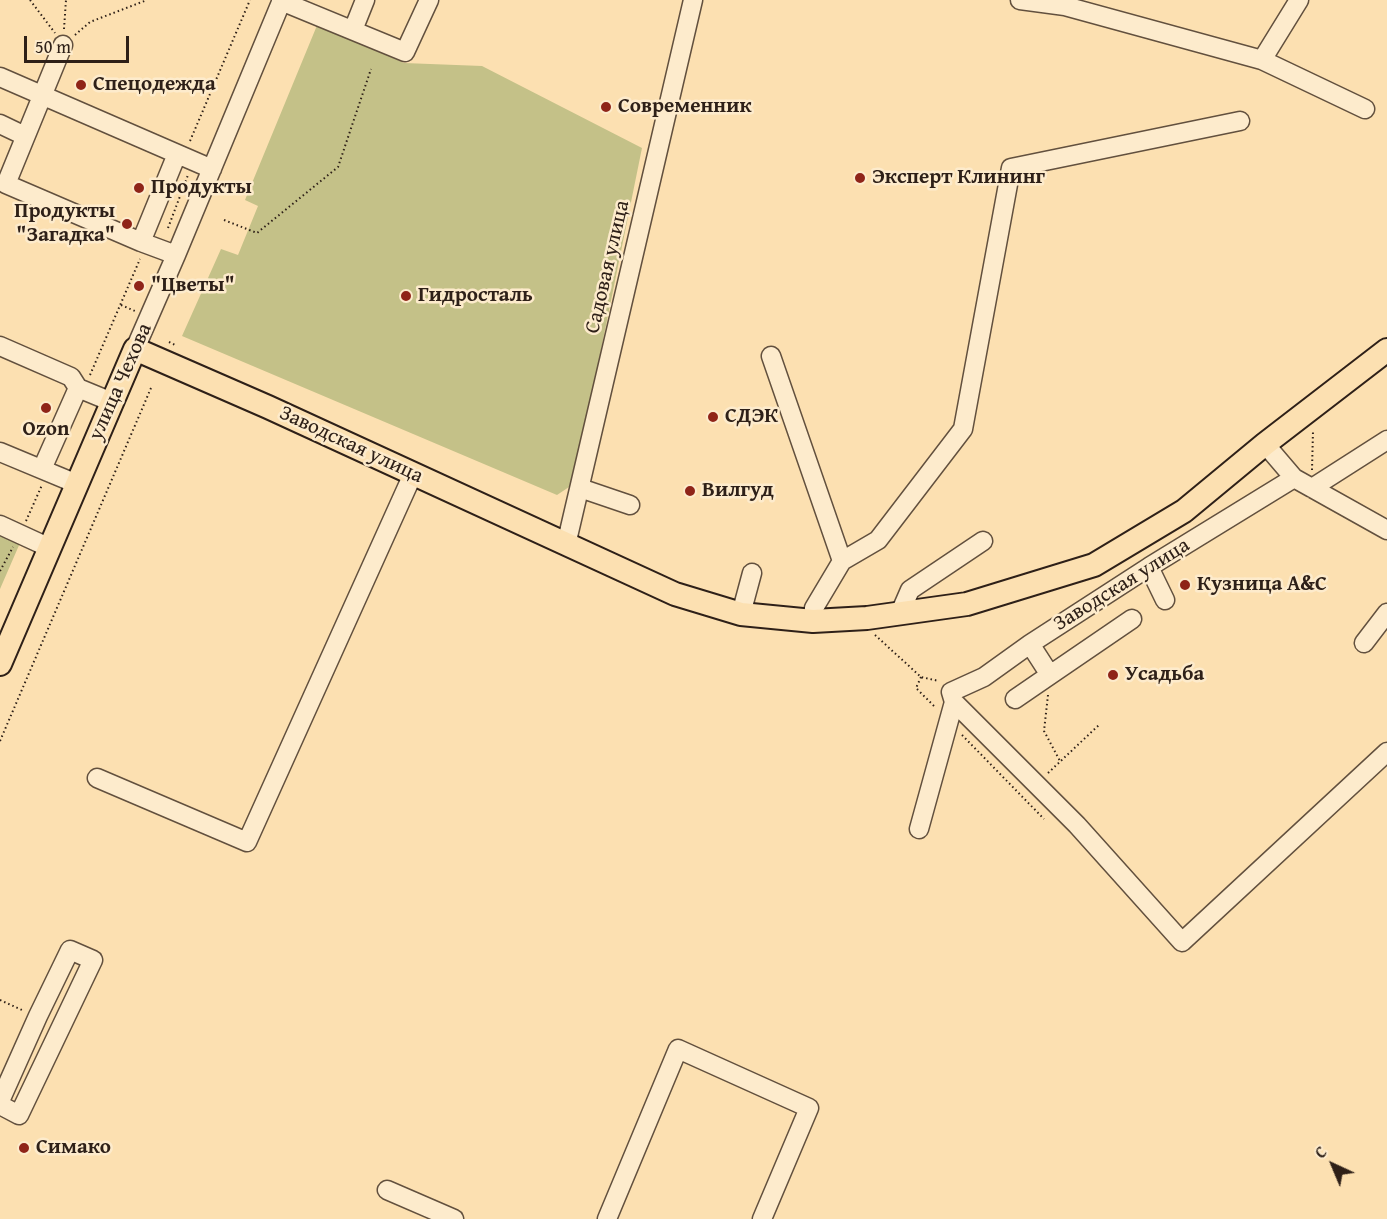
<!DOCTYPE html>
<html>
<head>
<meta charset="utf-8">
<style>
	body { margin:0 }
	#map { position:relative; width:1387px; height:1219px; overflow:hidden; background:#fce0b1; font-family:"Gentium Book Plus",serif }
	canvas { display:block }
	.north { position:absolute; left:1303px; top:1135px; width:60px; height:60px; -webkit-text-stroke:4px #fdebcc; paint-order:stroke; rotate:316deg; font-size:16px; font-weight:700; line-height:24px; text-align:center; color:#2e2018 }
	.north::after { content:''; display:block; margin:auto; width:21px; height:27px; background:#2e2018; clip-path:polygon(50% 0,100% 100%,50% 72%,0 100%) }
	.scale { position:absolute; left:24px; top:36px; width:105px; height:27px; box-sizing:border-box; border:3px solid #2e2018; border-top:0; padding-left:8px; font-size:18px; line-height:21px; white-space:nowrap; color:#2e2018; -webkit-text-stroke:4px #fdebcc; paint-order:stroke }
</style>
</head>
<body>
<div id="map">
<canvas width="1387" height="1219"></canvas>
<div class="north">С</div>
<div class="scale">50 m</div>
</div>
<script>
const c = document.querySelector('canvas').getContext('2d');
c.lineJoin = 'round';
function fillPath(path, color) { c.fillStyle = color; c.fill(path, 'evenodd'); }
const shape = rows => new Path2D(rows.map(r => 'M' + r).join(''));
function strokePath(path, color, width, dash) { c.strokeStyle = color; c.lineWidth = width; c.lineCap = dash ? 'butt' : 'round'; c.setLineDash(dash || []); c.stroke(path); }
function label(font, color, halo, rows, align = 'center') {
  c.font = font + ' "Gentium Book Plus",serif'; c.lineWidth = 5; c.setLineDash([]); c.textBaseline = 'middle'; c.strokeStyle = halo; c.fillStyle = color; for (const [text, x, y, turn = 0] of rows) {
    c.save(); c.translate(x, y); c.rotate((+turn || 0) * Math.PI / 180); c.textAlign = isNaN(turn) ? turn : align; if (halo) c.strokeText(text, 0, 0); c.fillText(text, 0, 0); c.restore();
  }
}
fillPath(shape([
	[318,23,404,63,482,66,642,148,579,458,569,487,557,495,182,336,221,249,238,255,258,206,245,200],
	[0,535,20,543,0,589]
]), '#c4c188');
const minor = shape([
	[1020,0,1065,6,1262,60,1365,109],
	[281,1,405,52,429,0],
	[353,30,365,0],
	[63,45,6,184,141,242,176,255],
	[1262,60,1299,0],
	[0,77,212,169],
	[0,124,25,136],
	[141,242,177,154],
	[0,346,71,377,78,388,112,402],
	[135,349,176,255,282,0],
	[771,356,842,561],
	[1265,444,1294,478,1387,530],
	[0,452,77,484],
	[42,469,78,388],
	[580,488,630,505],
	[1312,488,1387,440],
	[0,525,50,548],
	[566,545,693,0],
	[1149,567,1165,600],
	[900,613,910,590,983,541],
	[741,614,752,573],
	[813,621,814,608,842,561,878,540,963,429,1011,168,1240,121],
	[1364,643,1387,613],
	[1050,675,1132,619],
	[1015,699,1050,675,1030,644],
	[954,702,1077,825,1182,942,1387,752],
	[97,778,247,842,413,474],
	[919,829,954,702,951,692,984,677,1030,644,1149,567,1294,478],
	[0,1101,38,1016,70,950,93,960,19,1115,0,1105],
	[387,1190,454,1219],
	[607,1219,678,1049,809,1108,762,1219]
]);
const major = shape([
	[0,664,135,349,268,407,675,594,741,614,813,621,867,618,967,604,1094,565,1184,511,1265,444,1387,350]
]);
strokePath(minor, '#62503e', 21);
strokePath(major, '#2e2018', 26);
strokePath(shape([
	[30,0,55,33],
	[64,29,66,0],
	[75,35,90,22,147,0],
	[190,141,250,0],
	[224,220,257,233,338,167,371,69],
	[168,228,188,175],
	[121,305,135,311],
	[169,342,177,346],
	[90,375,140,259],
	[1312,470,1313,431],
	[26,521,42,485],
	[0,571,13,547],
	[875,635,921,677,939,681],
	[921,677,916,688,935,707],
	[1048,695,1044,731,1060,761],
	[962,735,1044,819],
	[0,741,151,388],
	[1048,773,1100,724],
	[0,1000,22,1010]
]), '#2e2018', 2, [1.5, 3]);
strokePath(minor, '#fdebcc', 18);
strokePath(major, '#fce0b1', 22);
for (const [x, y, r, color] of [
	[81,85,6,"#8f2418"],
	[606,107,6,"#8f2418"],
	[860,178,6,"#8f2418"],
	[139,188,6,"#8f2418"],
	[127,224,6,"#8f2418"],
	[139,286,6,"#8f2418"],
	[406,296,6,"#8f2418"],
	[46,408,6,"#8f2418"],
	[713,417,6,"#8f2418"],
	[690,491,6,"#8f2418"],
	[1185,585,6,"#8f2418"],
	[1113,675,6,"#8f2418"],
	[24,1148,6,"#8f2418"]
]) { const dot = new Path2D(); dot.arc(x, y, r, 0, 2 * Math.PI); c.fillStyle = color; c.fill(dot); strokePath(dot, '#fdebcc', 2); }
label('bold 21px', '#2e2018', '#fdebcc', [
	["Спецодежда",93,85],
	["Современник",618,107],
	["Эксперт Клининг",872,178],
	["Продукты",151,188],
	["Продукты",115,212,"right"],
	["\"Загадка\"",115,236,"right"],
	["\"Цветы\"",151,286],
	["Гидросталь",418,296],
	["СДЭК",725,417],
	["Ozon",46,430,"center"],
	["Вилгуд",702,491],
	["Кузница А&С",1197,585],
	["Усадьба",1125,675],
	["Симако",36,1148]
], 'left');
label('21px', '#2e2018', '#fdebcc', [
	["Садовая улица",608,267,-77],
	["улица Чехова",121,382,-66],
	["Заводская улица",351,445,25],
	["Заводская улица",1122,585,-32]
]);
</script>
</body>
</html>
